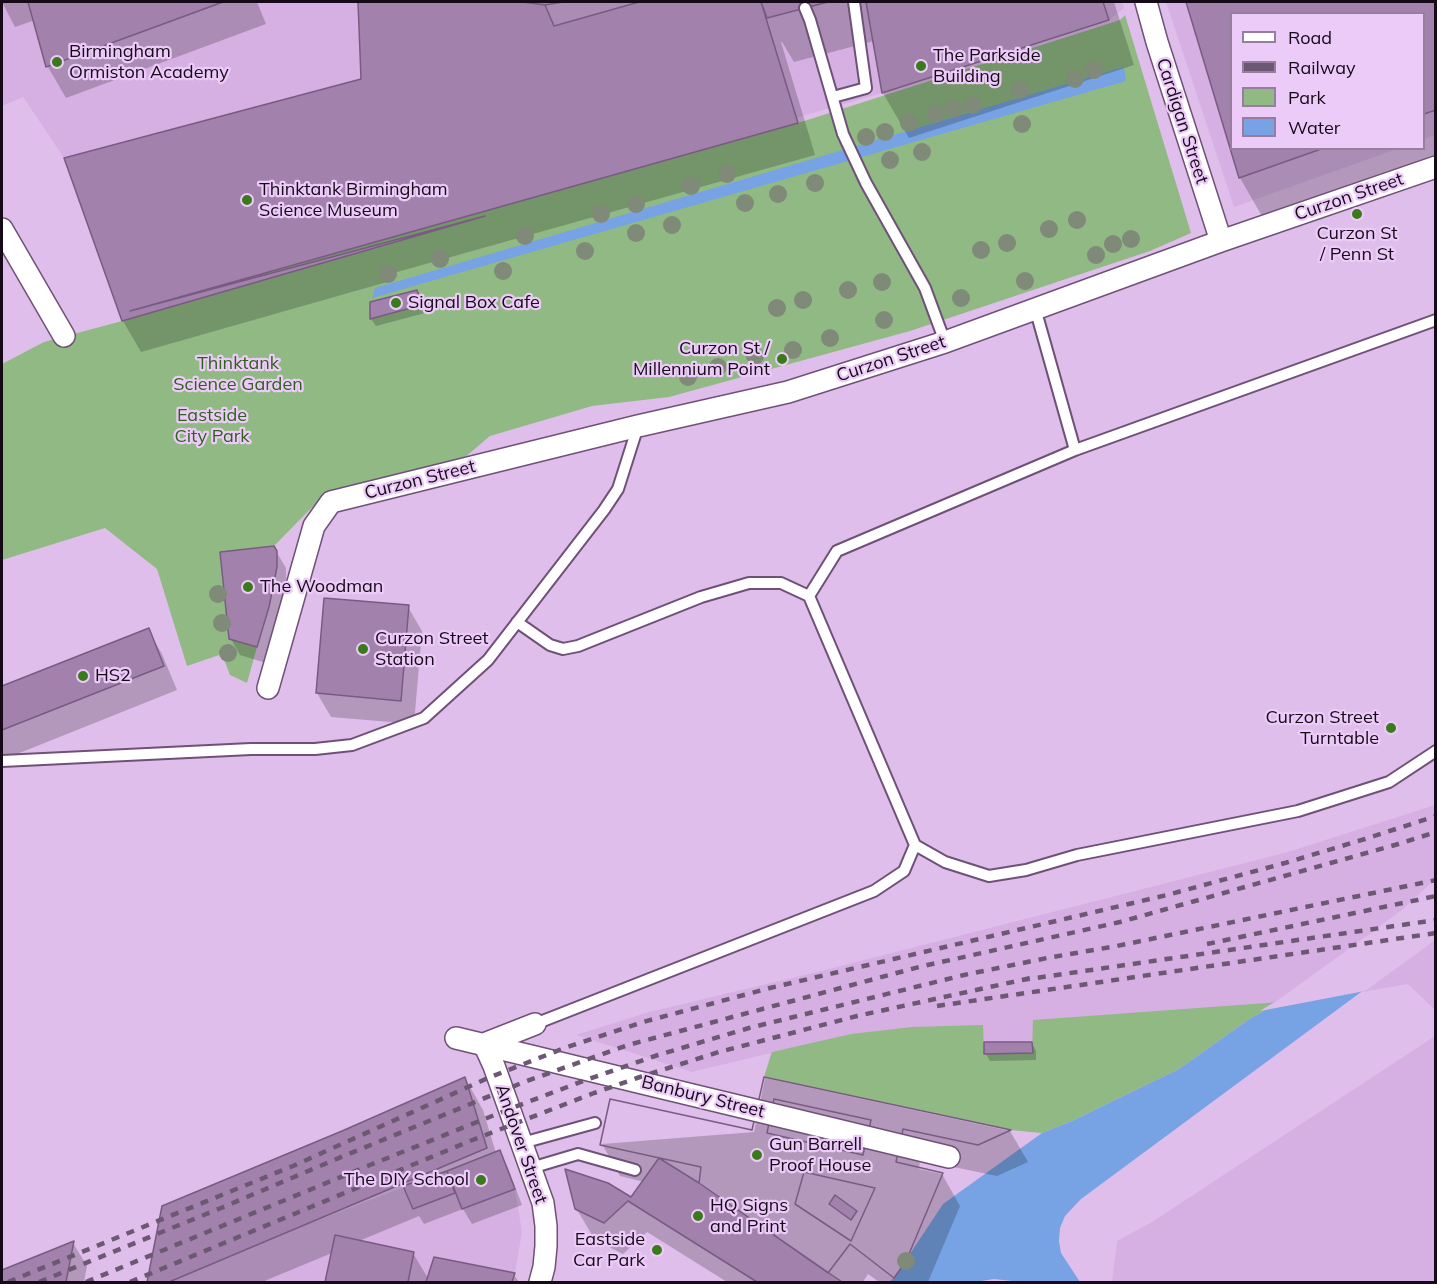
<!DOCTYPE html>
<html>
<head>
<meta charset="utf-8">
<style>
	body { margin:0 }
	#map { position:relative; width:1437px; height:1284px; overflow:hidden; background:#e0beeb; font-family:Mulish,sans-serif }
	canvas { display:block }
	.frame { position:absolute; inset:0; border:3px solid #160a19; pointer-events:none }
	.legend { position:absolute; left:1230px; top:12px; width:195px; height:138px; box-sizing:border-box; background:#edcbf8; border:2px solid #977e9f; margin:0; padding:8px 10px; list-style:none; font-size:18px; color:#160a19 }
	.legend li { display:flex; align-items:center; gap:12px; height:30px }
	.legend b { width:30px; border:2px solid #977e9f }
</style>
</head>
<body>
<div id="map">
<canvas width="1437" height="1284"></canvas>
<div class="frame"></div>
<ul class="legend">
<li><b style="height:8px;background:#fff"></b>Road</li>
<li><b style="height:8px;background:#6d5873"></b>Railway</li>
<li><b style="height:16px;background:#91b984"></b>Park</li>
<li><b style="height:16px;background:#77a3e5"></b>Water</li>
</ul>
</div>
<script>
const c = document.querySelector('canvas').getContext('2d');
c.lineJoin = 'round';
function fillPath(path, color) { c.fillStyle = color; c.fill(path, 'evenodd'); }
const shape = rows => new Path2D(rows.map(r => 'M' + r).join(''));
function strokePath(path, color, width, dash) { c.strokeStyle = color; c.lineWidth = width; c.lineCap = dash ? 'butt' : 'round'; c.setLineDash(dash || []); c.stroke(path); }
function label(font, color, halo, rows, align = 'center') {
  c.font = font + ' Mulish,sans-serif'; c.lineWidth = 4.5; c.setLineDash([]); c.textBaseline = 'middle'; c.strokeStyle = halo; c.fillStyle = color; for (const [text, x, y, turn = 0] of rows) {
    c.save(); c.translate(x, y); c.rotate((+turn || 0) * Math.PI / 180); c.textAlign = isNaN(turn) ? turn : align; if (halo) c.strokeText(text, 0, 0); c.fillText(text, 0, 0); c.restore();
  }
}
fillPath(shape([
	[2,2,1122,2,1124,8,1109,20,882,93,130,311,64,158,23,97,2,106],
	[1166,2,1435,2,1435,135,1424,139,1424,14,1232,14,1232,148,1397,149,1234,207],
	[1435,805,1435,1010,1408,984,1271,1008,1042,1133,1011,1130,764,1077,771,1053,692,1072,576,1035,649,1012,817,972,1288,852],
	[1435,1036,1435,1282,1112,1282,1117,1241,1152,1222],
	[500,1150,515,1189,522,1232,515,1273,512,1282,169,1282,306,1225]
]), '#d6b0e2');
fillPath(shape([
	[1125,15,1191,233,1150,251,910,331,669,397,592,406,490,436,464,458,323,496,274,546,220,553,229,639,257,647,247,683,230,675,222,654,187,666,157,569,105,528,2,560,2,364,44,342,122,321,454,225,130,311,798,123,1120,20],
	[1280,1002,1248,1020,1179,1069,1072,1121,1042,1133,1011,1130,764,1077,772,1052,851,1034,912,1027,983,1025,984,1054,1032,1053,1033,1020]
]), '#91b984');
fillPath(shape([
	[1124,67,1126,81,372,298,375,288],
	[1422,947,1081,1199,1065,1216,1060,1228,1059,1241,1061,1253,1080,1282,1014,1282,1012,1281,994,1279,975,1282,889,1282,894,1278,943,1204,1042,1133,1072,1121,1179,1069,1248,1020,1280,1002]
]), '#77a3e5');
fillPath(shape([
	[1433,881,1436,881,1436,939,1423,949,1365,991,1260,1011,1278,1000,1368,935,1403,909]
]), '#e0beeb');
fillPath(shape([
	[2,2,257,2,266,24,66,98,48,67,35,20,15,27],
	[360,2,640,2,639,3,644,2,1114,2,1134,65,909,138,883,93,874,41,794,62,782,42,781,42,815,155,390,274,394,280,141,352,123,321,66,159,362,80],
	[1188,2,1436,2,1436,164,1266,223,1240,178],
	[1232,14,1424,14,1424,148,1232,148],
	[416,291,425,313,376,326,371,319,371,303],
	[274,548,286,568,286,584,277,624,266,663,240,655,231,639],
	[408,607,422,631,414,724,331,717,317,693],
	[148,630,162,654,177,690,2,760,2,688],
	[1032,1043,1036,1051,1036,1060,990,1061,986,1054],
	[465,1078,483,1110,496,1153,499,1152,508,1168,522,1205,472,1224,463,1209,424,1224,419,1216,359,1241,413,1253,429,1280,435,1258,514,1275,519,1282,326,1282,332,1253,262,1282,149,1282,163,1207,343,1132],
	[765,1078,1010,1131,1028,1162,997,1176,920,1160,919,1169,942,1174,960,1206,928,1282,879,1282,868,1274,863,1282,727,1282,647,1232,623,1254,595,1240,576,1208,631,1199,644,1182,620,1176,602,1144,754,1132],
	[73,1243,87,1266,84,1282,2,1282,2,1272]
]), '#0003');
const building = shape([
	[28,2,223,2,46,67,28,2],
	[358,2,523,2,545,5,554,26,639,2,761,2,798,123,130,311,485,216,122,321,64,158,361,79,358,2],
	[523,2,563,2,545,5,523,2],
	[761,2,828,2,767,18,761,2],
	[866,2,1103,2,1109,20,882,93,866,2],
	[1186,2,1436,2,1436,110,1424,114,1424,14,1232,14,1232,148,1324,148,1239,178,1186,2],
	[417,290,422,305,370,319,370,302,417,290],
	[274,546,277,551,277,567,269,607,257,647,229,639,220,552,274,546],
	[324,598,409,605,401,701,316,693,324,598],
	[149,628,164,666,2,730,2,686,149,628],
	[984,1042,1032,1042,1033,1053,984,1054,984,1042],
	[465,1077,487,1148,169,1282,147,1282,162,1206,342,1131,465,1077],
	[764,1077,1011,1130,978,1145,903,1129,896,1162,943,1173,906,1261,894,1278,850,1244,828,1273,699,1183,701,1167,600,1145,610,1099,752,1130,764,1077],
	[774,1099,871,1120,863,1155,767,1133,774,1099],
	[804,1172,875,1188,851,1241,795,1204,804,1172],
	[764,1077,1011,1130,978,1145,903,1129,896,1162,943,1173,906,1261,894,1278,850,1244,828,1273,699,1183,701,1167,600,1145,610,1099,752,1130,764,1077],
	[774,1099,871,1120,863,1155,767,1133,774,1099],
	[500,1150,515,1189,462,1209,447,1171,500,1150],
	[659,1158,699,1183,842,1282,757,1282,628,1201,604,1223,575,1209,565,1169,608,1183,631,1197,659,1158],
	[447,1171,455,1193,413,1209,403,1186,447,1171],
	[804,1172,875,1188,851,1241,795,1204,804,1172],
	[835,1195,857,1211,851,1220,829,1204,835,1195],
	[335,1235,414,1252,408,1282,325,1282,335,1235],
	[74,1241,66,1282,2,1282,2,1270,74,1241],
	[434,1257,515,1273,512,1282,426,1282,434,1257]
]);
fillPath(building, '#a282ac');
strokePath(building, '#795b82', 1.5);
const lane = shape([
	[805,8,810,20,843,134,866,183,925,288,945,342],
	[833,97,866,88,854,2],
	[1035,308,1075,450],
	[809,596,837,551,1075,450,1436,320],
	[517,622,550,645,563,649,578,646,701,597,749,583,781,583,809,596,915,845,945,862,989,876,1026,870,1077,855,1298,811,1389,782,1436,751],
	[2,761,251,749,315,749,352,745,424,718,488,660,604,510,618,489,638,426],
	[535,1024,874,891,904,871,915,845],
	[522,1143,595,1123],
	[531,1168,578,1154,635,1170]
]);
const street = shape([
	[1146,2,1157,42,1221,241],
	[2,229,64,336],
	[268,688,314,526,331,502,638,426,788,392,945,342,1221,241,1436,167],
	[535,1024,484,1044,494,1066,543,1203,546,1226,546,1246,544,1267,540,1282],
	[456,1038,949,1157]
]);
strokePath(lane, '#6f5178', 14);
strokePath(street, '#6f5178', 24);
strokePath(lane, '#fff', 10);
strokePath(street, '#fff', 21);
strokePath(shape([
	[1207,944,1436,896],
	[1022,980,1436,920],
	[937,1006,1436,933],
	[8,1282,293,1166,488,1078,567,1047,643,1022,770,988,1167,895,1285,863,1365,839,1436,816],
	[39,1282,221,1208,334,1160,524,1082,628,1045,919,967,1120,922,1395,845,1436,832],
	[86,1282,370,1165,512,1108,583,1081,658,1055,749,1028,964,975,1047,958,1117,946,1436,880],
	[130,1282,470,1141,594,1093,640,1077,719,1052,857,1016,1031,978]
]), '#6d5873', 4.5, [8, 8]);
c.fillStyle = '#7f8a79';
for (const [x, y] of [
	[1094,70],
	[1075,79],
	[1020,90],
	[973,105],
	[954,109],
	[936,114],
	[909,123],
	[1022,124],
	[885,132],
	[866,137],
	[922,152],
	[890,160],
	[727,174],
	[815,183],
	[691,186],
	[778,194],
	[745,203],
	[636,204],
	[601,214],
	[1077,220],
	[672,225],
	[1049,229],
	[636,233],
	[525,236],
	[1131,239],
	[1007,243],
	[1113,244],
	[981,250],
	[585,251],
	[1096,255],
	[440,259],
	[503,271],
	[388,274],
	[1025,281],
	[882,282],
	[848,290],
	[961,298],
	[803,300],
	[777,308],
	[884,320],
	[830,338],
	[793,350],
	[755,356],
	[718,367],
	[688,377],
	[218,594],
	[222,623],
	[228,653],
	[906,1261]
]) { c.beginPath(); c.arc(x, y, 9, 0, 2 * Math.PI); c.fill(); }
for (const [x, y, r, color] of [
	[57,62,6,"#397b1a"],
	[921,66,6,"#397b1a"],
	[247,200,6,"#397b1a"],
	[1357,214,6,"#397b1a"],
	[396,303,6,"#397b1a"],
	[782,359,6,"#397b1a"],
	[248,587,6,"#397b1a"],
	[363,649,6,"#397b1a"],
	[83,676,6,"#397b1a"],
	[1391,728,6,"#397b1a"],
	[757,1155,6,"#397b1a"],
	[481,1180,6,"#397b1a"],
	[698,1216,6,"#397b1a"],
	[657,1250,6,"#397b1a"]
]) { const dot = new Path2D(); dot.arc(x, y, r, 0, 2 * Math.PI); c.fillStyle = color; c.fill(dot); strokePath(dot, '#edcbf8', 2); }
label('18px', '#160a19', '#edcbf8', [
	["Birmingham",69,52],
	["Ormiston Academy",69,73],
	["The Parkside",933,56],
	["Building",933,77],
	["Thinktank Birmingham",259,190],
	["Science Museum",259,211],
	["Curzon St",1357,234,"center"],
	["/ Penn St",1357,255,"center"],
	["Signal Box Cafe",408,303],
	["Curzon St /",770,349,"right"],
	["Millennium Point",770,370,"right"],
	["The Woodman",260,587],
	["Curzon Street",375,639],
	["Station",375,660],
	["HS2",95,676],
	["Curzon Street",1379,718,"right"],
	["Turntable",1379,739,"right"],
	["Gun Barrell",769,1145],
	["Proof House",769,1166],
	["The DIY School",469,1180,"right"],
	["HQ Signs",710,1206],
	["and Print",710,1227],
	["Eastside",645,1240,"right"],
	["Car Park",645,1261,"right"]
], 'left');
label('18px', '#160a19', '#edcbf8', [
	["Cardigan Street",1182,121,72],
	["Curzon Street",1349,197,-19],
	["Curzon Street",891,359,-18],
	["Curzon Street",420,480,-14],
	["Banbury Street",703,1097,14],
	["Andover Street",521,1144,71]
]);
label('18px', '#2f5f1c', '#edcbf8', [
	["Thinktank",238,364],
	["Science Garden",238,385],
	["Eastside",212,416],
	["City Park",212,437]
]);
</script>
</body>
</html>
